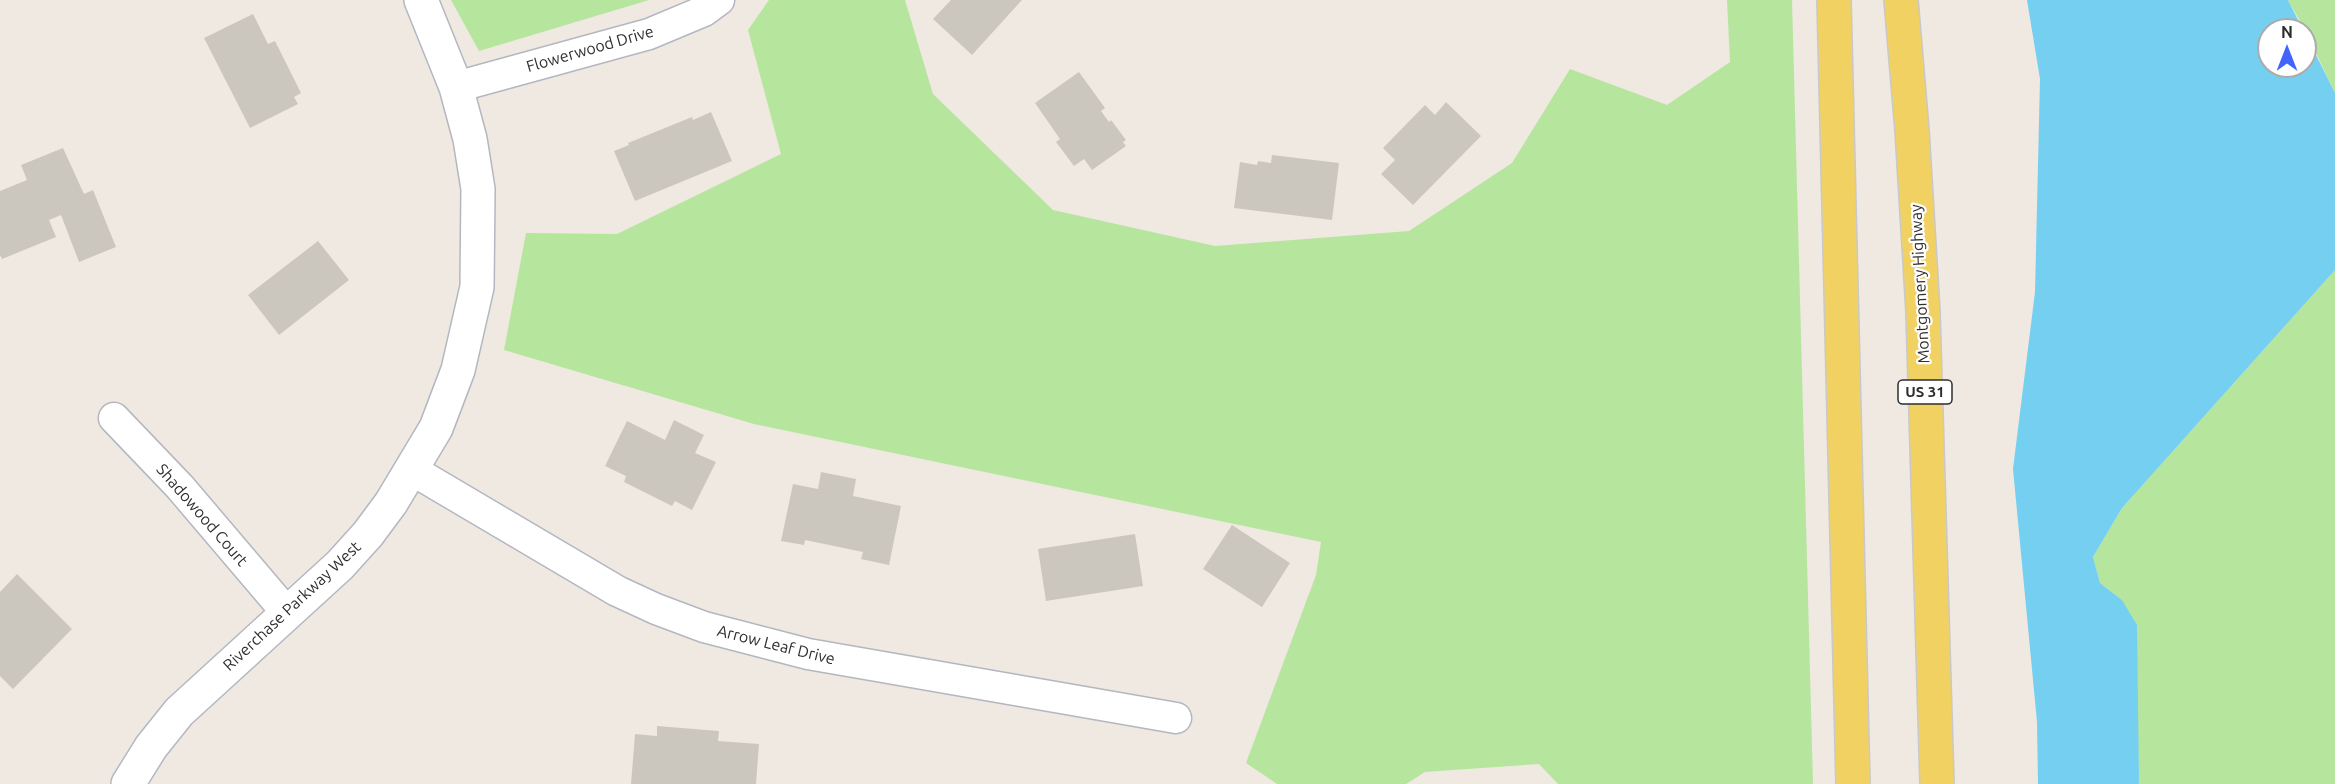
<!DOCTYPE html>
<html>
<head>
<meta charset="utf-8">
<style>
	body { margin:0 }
	#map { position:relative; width:2335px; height:784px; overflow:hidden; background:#efe9e1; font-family:Ubuntu,sans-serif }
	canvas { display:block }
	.north { position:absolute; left:2257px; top:18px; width:60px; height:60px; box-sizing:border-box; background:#fff; border:2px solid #ababab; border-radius:50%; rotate:0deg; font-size:16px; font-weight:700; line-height:24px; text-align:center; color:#2e2e2e }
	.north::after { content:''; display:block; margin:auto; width:21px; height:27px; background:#4264fb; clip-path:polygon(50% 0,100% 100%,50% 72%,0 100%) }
</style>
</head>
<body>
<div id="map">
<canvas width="2335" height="784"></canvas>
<div class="north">N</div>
</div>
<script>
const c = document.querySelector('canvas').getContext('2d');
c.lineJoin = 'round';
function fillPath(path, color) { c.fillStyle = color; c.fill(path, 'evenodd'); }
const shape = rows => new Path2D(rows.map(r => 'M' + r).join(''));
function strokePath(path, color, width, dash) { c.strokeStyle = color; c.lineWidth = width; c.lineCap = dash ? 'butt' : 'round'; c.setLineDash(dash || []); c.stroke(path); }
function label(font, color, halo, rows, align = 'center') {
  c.font = font + ' Ubuntu,sans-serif'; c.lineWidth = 4.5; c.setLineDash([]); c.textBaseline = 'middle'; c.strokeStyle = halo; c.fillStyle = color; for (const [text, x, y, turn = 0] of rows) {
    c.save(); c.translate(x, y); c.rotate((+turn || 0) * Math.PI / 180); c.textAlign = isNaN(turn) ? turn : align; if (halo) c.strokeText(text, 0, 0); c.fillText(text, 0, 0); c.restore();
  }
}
fillPath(shape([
	[451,0,649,0,479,51],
	[769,0,905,0,933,94,1053,210,1215,246,1409,231,1512,163,1570,69,1667,105,1730,62,1727,0,1792,0,1813,784,1558,784,1539,764,1425,772,1406,784,1277,784,1246,763,1316,575,1321,542,754,424,504,350,526,233,617,234,781,154,748,30],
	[2288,0,2335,0,2335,93,2305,30],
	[2335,270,2335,784,2139,784,2137,734,2122,600,2100,583,2093,557,2122,508]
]), '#b6e59e');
fillPath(shape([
	[2027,0,2288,0,2303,30,2269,30,2269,66,2305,66,2305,33,2335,93,2335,270,2122,508,2093,557,2100,583,2122,600,2137,625,2139,784,2038,784,2037,722,2013,469,2035,292,2040,79]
]), '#75cff0');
fillPath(shape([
	[951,0,1022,0,972,55,933,19],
	[253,14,268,44,275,41,301,93,294,97,298,104,250,128,204,38],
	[1079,72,1105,108,1101,111,1109,122,1111,120,1126,140,1123,142,1126,146,1092,170,1084,159,1074,166,1056,142,1060,139,1035,103],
	[1446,102,1481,136,1413,205,1381,174,1395,160,1383,148,1425,105,1435,115],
	[711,112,732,161,635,201,614,151,629,145,628,143,692,117,693,120],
	[63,148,84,194,93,190,116,247,79,262,61,215,49,220,56,237,2,259,0,255,0,191,27,180,21,165],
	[1272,155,1339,163,1332,220,1234,208,1240,162,1257,165,1258,161,1271,163],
	[318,241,349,280,279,335,248,295],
	[674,420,704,435,695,453,716,462,692,510,675,501,672,506,624,482,626,476,605,466,627,421,665,440],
	[821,472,856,479,853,496,901,506,889,565,861,559,863,552,805,540,804,545,781,541,793,484,818,489],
	[1232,525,1290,563,1262,607,1203,569],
	[1135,534,1143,586,1046,601,1038,549],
	[17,574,72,629,13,689,0,676,0,592],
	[657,726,719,731,718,741,759,744,756,784,631,784,635,734,657,736]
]), '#cbc7bf');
const minor = shape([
	[456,87,649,34,704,11,719,0],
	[114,418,180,487,288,614],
	[412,470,617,591,656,609,704,627,808,654,1176,718]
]);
const tertiary = shape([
	[128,784,151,747,179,712,340,565,368,534,391,503,436,428,458,370,477,287,478,189,470,139,456,87,421,0]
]);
const primary = shape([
	[1834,0,1853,784],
	[1901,0,1912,130,1923,312,1937,784]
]);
strokePath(minor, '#b4b7c1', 33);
strokePath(tertiary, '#b4b7c1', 36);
strokePath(primary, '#c9c9c9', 36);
strokePath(minor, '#fff', 30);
strokePath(tertiary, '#fff', 33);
strokePath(primary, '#f2d163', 33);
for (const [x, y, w] of [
	[1925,392,54]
]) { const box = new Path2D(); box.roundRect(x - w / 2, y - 12, w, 24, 4.5); c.fillStyle = '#fff'; c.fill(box); strokePath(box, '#2e2e2e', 1.5); }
label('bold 15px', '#2e2e2e', null, [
	["US 31",1925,392]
]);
label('16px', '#2e2e2e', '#fff', [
	["Flowerwood Drive",590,49,-16],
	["Montgomery Highway",1920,284,-93],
	["Shadowood Court",202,515,49],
	["Riverchase Parkway West",292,606,-43],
	["Arrow Leaf Drive",776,645,14]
]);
</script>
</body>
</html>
